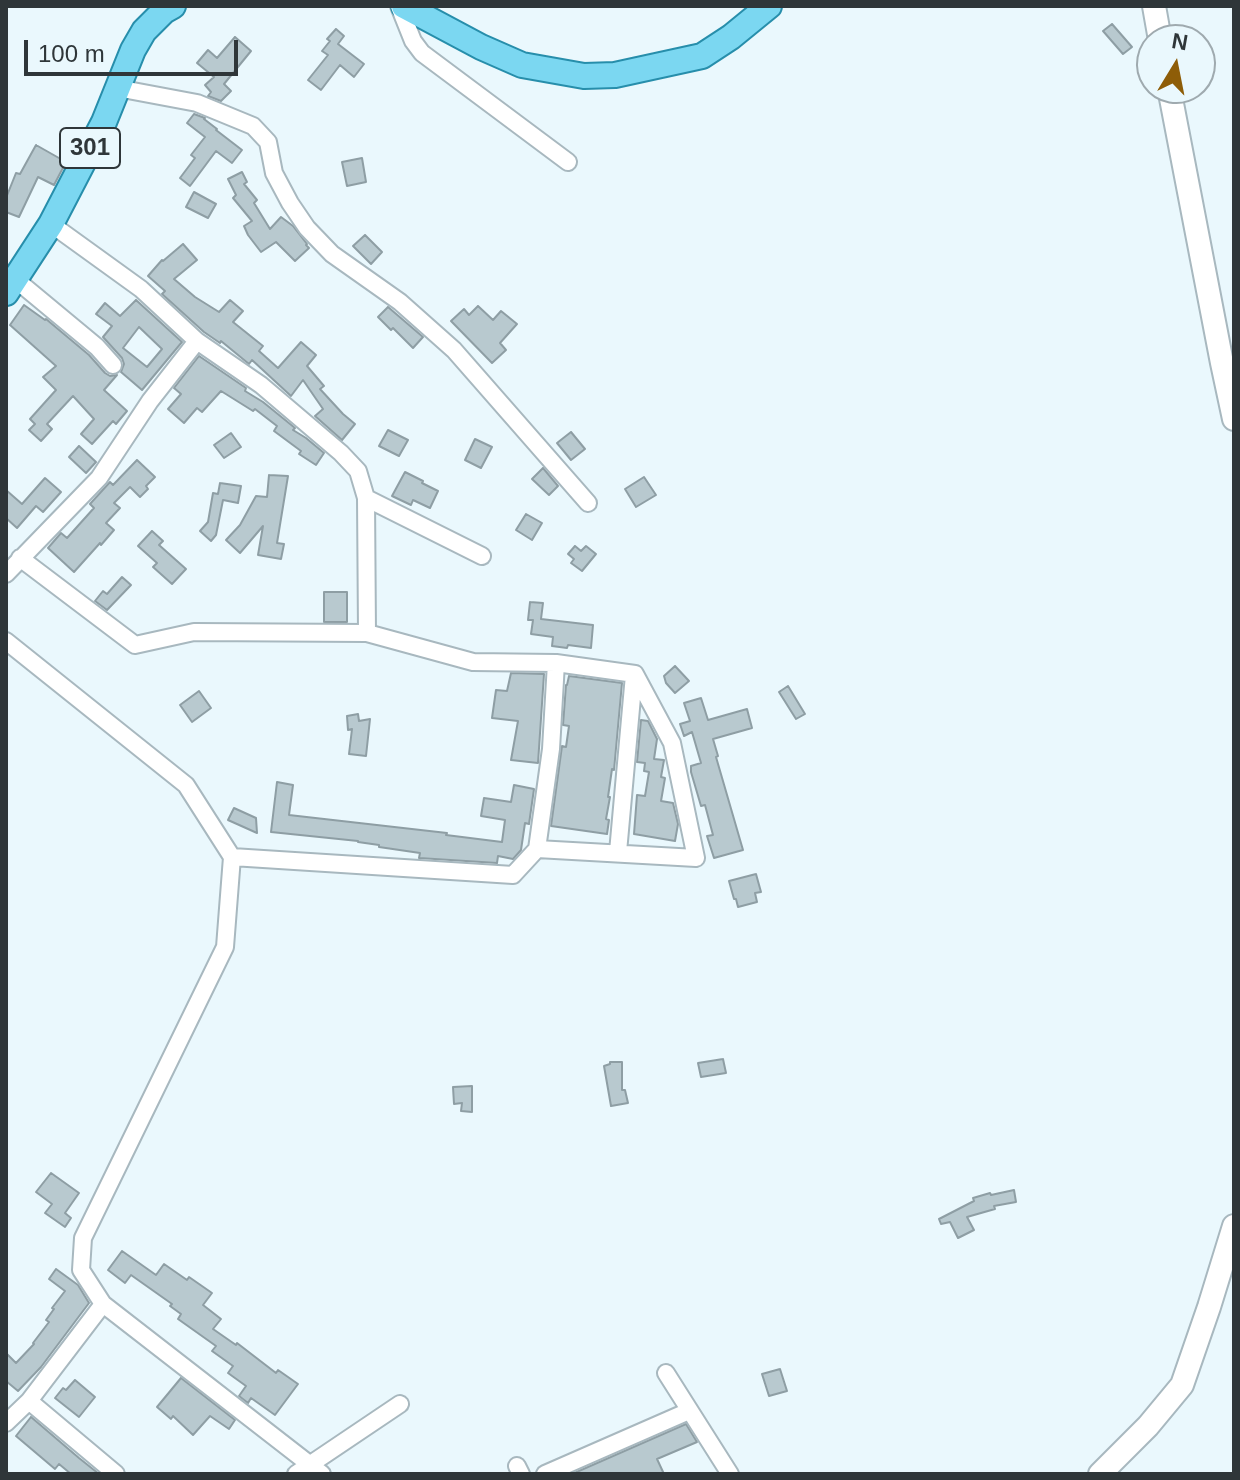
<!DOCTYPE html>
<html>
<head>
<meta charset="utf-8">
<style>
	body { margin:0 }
	#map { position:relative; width:1240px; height:1480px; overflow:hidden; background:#eaf8fd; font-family:Arial,sans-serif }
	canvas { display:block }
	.frame { position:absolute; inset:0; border:8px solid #2f3639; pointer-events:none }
	.north { position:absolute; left:1136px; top:24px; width:80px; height:80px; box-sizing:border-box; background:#eaf8fd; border:2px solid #9faaaf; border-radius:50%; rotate:10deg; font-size:22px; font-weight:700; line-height:32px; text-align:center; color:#2f3639 }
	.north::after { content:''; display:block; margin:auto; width:28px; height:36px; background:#8e5d08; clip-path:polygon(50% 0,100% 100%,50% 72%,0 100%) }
	.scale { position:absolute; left:24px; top:40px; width:214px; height:36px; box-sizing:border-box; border:4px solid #2f3639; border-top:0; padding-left:10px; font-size:24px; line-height:28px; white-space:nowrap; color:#2f3639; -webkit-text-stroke:6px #eaf8fd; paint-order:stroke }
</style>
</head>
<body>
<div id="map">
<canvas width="1240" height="1480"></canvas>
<div class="frame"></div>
<div class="north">N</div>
<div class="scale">100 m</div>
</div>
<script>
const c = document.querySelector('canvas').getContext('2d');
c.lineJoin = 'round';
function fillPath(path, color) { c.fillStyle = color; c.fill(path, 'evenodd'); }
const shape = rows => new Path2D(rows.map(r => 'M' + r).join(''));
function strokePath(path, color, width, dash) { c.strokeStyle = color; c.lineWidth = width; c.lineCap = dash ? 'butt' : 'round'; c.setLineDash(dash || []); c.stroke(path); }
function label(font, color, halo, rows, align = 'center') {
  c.font = font + ' Arial,sans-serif'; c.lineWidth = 6; c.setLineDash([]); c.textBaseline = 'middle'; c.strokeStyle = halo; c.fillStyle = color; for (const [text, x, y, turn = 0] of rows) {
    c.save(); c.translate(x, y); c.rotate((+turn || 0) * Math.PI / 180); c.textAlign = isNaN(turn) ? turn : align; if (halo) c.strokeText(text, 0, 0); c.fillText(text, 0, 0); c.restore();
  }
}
const building = shape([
	[1112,24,1132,47,1123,54,1103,31,1112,24],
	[336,29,344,36,338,44,364,64,354,77,340,65,321,90,308,80,328,55,322,51,330,41,327,39,336,29],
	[235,37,251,51,224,84,231,91,221,101,208,96,211,92,205,85,214,77,197,63,208,50,217,58,235,37],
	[194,114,205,118,204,119,217,129,216,130,242,150,232,163,216,151,190,186,180,178,195,158,191,155,205,137,187,123,194,114],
	[36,145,66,162,54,185,38,177,19,217,6,212,6,198,16,173,20,174,36,145],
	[362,158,366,182,347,186,342,162,362,158],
	[242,172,247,182,244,184,257,200,254,203,270,229,281,217,293,226,307,244,306,245,309,248,295,261,276,242,261,252,248,235,244,226,252,221,233,198,236,195,228,179,242,172],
	[194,192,216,204,208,218,186,207,194,192],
	[365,235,382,252,371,264,353,246,365,235],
	[183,244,197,260,174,279,195,297,219,312,230,300,243,311,233,322,263,346,259,351,278,368,301,342,316,355,307,366,324,386,320,389,343,414,355,424,342,440,315,416,323,409,303,380,291,396,252,360,249,364,221,341,220,343,204,332,162,294,165,291,148,276,162,260,163,261,183,244],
	[136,300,182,342,142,390,121,372,124,364,122,358,103,337,112,326,96,314,105,303,120,316,136,300],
	[139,327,162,349,147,367,123,348,139,327],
	[24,305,45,320,46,319,89,355,105,373,110,376,117,375,104,390,127,411,116,424,113,421,92,444,81,434,94,419,73,396,47,424,52,429,41,441,29,430,35,424,30,419,56,390,43,377,56,366,10,325,24,305],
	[478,306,493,320,501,311,517,324,500,343,506,350,492,363,451,321,464,309,469,315,478,306],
	[388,307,423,337,413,348,393,328,391,330,378,317,388,307],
	[199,356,246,388,245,391,263,402,295,428,293,430,306,438,324,453,316,465,299,454,301,451,274,431,277,426,255,409,253,411,221,391,202,412,197,408,184,423,168,409,181,394,174,388,199,356],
	[388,430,408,440,399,456,379,446,388,430],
	[571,432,585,449,571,460,557,443,571,432],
	[231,433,241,447,224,458,214,445,231,433],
	[475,439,492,447,481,468,465,460,475,439],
	[79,446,96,462,86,473,69,457,79,446],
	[137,460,155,477,146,486,148,489,140,497,130,487,114,503,120,508,106,523,114,530,101,545,100,543,74,572,48,548,61,533,67,538,94,508,90,504,110,482,113,485,137,460],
	[543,468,558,486,549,495,532,479,543,468],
	[405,472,423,481,422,483,438,491,430,508,413,500,411,505,392,496,405,472],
	[269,475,288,476,277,543,284,544,281,559,258,555,263,526,240,553,226,540,240,525,256,496,267,497,269,475],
	[644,477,656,495,636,507,625,489,644,477],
	[45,478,61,492,43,512,36,506,17,528,6,518,6,490,22,504,45,478],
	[220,483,241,486,238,503,223,500,216,535,211,541,200,531,208,522,213,493,218,494,220,483],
	[526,514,542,523,532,540,516,530,526,514],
	[152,531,163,541,159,545,186,569,172,584,153,567,157,563,138,546,152,531],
	[575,546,581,551,586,546,596,554,582,571,571,563,574,559,568,554,575,546],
	[122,577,131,585,107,610,95,601,103,591,107,594,122,577],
	[324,592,347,592,347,622,324,622,324,592],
	[530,602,543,603,541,619,593,625,591,648,568,645,567,648,552,646,553,637,531,634,533,620,528,620,530,602],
	[675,666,689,681,675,693,666,683,664,676,675,666],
	[511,673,544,674,538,763,511,760,518,721,492,718,496,690,507,691,511,673],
	[569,676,622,683,614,770,612,769,608,797,610,797,606,819,609,820,607,834,551,826,562,746,566,747,569,726,563,725,566,685,567,685,569,676],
	[788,686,805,714,796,719,779,692,788,686],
	[199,691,211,708,192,722,180,705,199,691],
	[701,698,708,720,747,709,752,728,713,739,718,756,716,757,743,850,714,858,707,836,713,835,705,805,701,806,691,772,691,766,701,763,692,732,684,736,680,724,690,721,684,703,701,698],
	[358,714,359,721,370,719,366,756,349,754,352,729,348,730,347,716,358,714],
	[641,720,648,721,657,739,654,759,664,760,661,777,665,778,661,801,673,803,678,824,675,841,634,834,637,795,645,796,649,772,644,771,645,763,637,762,641,720],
	[277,782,293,785,289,815,447,833,446,835,502,842,505,820,481,816,484,798,511,802,514,785,534,789,529,824,525,823,521,850,513,859,498,856,497,863,419,858,420,853,379,847,379,845,358,842,358,841,271,832,277,782],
	[234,808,256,818,257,833,228,820,234,808],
	[756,874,761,892,755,893,757,902,738,907,736,899,734,899,729,881,756,874],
	[723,1059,726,1073,701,1077,698,1063,723,1059],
	[610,1062,622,1062,622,1090,625,1090,628,1103,611,1106,604,1066,610,1064,610,1062],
	[472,1086,472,1112,461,1111,462,1103,454,1104,453,1087,472,1086],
	[51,1173,79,1193,65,1213,71,1218,65,1227,45,1213,52,1204,36,1192,51,1173],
	[1014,1190,1016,1202,994,1206,995,1209,967,1217,974,1230,958,1238,950,1222,941,1224,939,1219,974,1201,973,1198,990,1193,991,1195,1014,1190],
	[122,1251,156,1275,164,1264,187,1280,189,1277,212,1293,203,1305,221,1319,213,1329,236,1345,237,1343,276,1373,278,1370,298,1384,275,1415,251,1398,248,1403,239,1396,246,1386,228,1373,233,1366,212,1351,216,1346,178,1319,181,1314,170,1306,172,1304,131,1275,125,1283,108,1270,122,1251],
	[56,1269,78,1285,89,1303,41,1367,18,1391,6,1381,6,1353,16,1363,34,1344,33,1343,49,1322,46,1320,54,1309,52,1308,65,1291,49,1279,56,1269],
	[780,1369,787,1391,769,1396,762,1374,780,1369],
	[181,1378,235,1420,229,1429,210,1416,193,1435,173,1416,171,1419,157,1407,181,1378],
	[75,1380,95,1397,79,1417,55,1398,63,1388,66,1390,75,1380],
	[31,1417,79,1458,99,1474,71,1474,59,1464,55,1469,16,1436,31,1417],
	[686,1424,697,1442,657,1459,664,1474,572,1474,686,1424]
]);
fillPath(building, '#b8c9cf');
strokePath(building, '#8e9ea4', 2);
const minor = shape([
	[399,6,413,41,422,53,568,162],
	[117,88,197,103,253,126,268,142,274,173,290,203,307,228,332,254,400,302,454,350,588,503],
	[51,224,141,289,197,341,261,385,341,453,358,471,366,498,482,556],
	[15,279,97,347,113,365],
	[366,498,367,633],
	[20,558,135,645,194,632,367,633,473,662,556,663,635,674,672,743,696,858,537,849],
	[6,574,99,478,150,401,197,341],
	[6,641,186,785,232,857,225,947,83,1238,81,1270,103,1304,322,1474],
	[618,852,634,675],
	[232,857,513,875,537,849,551,749,556,663],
	[666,1373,730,1474],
	[29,1401,116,1474],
	[6,1423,29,1401,103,1304],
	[517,1466,521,1474],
	[296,1474,400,1404],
	[545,1474,689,1411]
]);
const secondary = shape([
	[1154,6,1160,40],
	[1169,88,1222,363,1234,419],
	[1100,1474,1148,1426,1182,1385,1209,1307,1234,1226]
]);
const primary = shape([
	[404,6,481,47,522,65,584,76,615,75,702,56,731,37,769,6],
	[6,293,51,224,104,122,133,50,144,31,164,11,173,6]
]);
strokePath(minor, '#a8b8bf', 20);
strokePath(secondary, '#a8b8bf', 26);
strokePath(primary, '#278eab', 28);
strokePath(minor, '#fff', 16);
strokePath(secondary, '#fff', 22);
strokePath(primary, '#7bd7f1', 24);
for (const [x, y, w] of [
	[90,148,60]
]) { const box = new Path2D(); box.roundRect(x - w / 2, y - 20, w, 40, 6); c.fillStyle = '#eaf8fd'; c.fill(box); strokePath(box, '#2f3639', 2); }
label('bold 24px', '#2f3639', null, [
	["301",90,148]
]);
</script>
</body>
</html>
